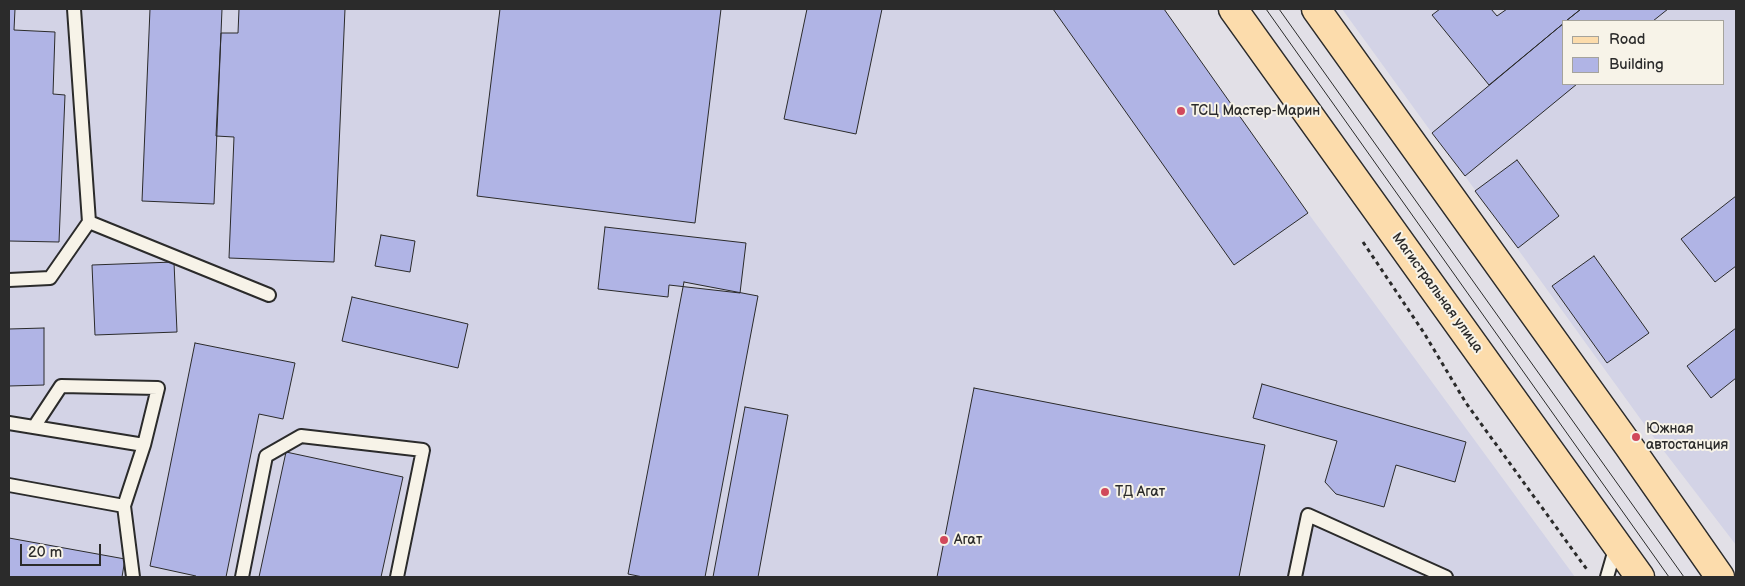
<!DOCTYPE html>
<html>
<head>
<meta charset="utf-8">
<style>
	body { margin:0 }
	#map { position:relative; width:1745px; height:586px; overflow:hidden; background:#e2e0e7; font-family:"Balsamiq Sans",sans-serif }
	canvas { display:block }
	.frame { position:absolute; inset:0; border:10px solid #2b2b2b; pointer-events:none }
	.legend { position:absolute; left:1562px; top:20px; width:162px; height:65px; box-sizing:border-box; background:#f7f3e8; border:1px solid #a5a39c; margin:0; padding:6px 9px; list-style:none; font-size:15px; color:#2b2b2b }
	.legend li { display:flex; align-items:center; gap:10px; height:25px }
	.legend b { width:25px; border:1px solid #a5a39c }
	.scale { position:absolute; left:20px; top:544px; width:81px; height:22px; box-sizing:border-box; border:2px solid #2b2b2b; border-top:0; padding-left:6px; font-size:15px; line-height:18px; white-space:nowrap; color:#2b2b2b; -webkit-text-stroke:4px #f7f3e8; paint-order:stroke }
</style>
</head>
<body>
<div id="map">
<canvas width="1745" height="586"></canvas>
<div class="frame"></div>
<ul class="legend">
<li><b style="height:6px;background:#fcdcac"></b>Road</li>
<li><b style="height:14px;background:#b0b4e5"></b>Building</li>
</ul>
<div class="scale">20 m</div>
</div>
<script>
const c = document.querySelector('canvas').getContext('2d');
c.lineJoin = 'round';
function fillPath(path, color) { c.fillStyle = color; c.fill(path, 'evenodd'); }
const shape = rows => new Path2D(rows.map(r => 'M' + r).join(''));
function strokePath(path, color, width, dash) { c.strokeStyle = color; c.lineWidth = width; c.lineCap = dash ? 'butt' : 'round'; c.setLineDash(dash || []); c.stroke(path); }
function label(font, color, halo, rows, align = 'center') {
  c.font = font + ' "Balsamiq Sans",sans-serif'; c.lineWidth = 4; c.setLineDash([]); c.textBaseline = 'middle'; c.strokeStyle = halo; c.fillStyle = color; for (const [text, x, y, turn = 0] of rows) {
    c.save(); c.translate(x, y); c.rotate((+turn || 0) * Math.PI / 180); c.textAlign = isNaN(turn) ? turn : align; if (halo) c.strokeText(text, 0, 0); c.fillText(text, 0, 0); c.restore();
  }
}
fillPath(shape([
	[9,9,1164,9,1308,213,1575,577,9,577],
	[1342,9,1736,9,1736,545,1660,446,1465,176,1432,133],
	[1564,21,1724,21,1724,84,1564,84]
]), '#d3d3e6');
const building = shape([
	[9,9,15,9,14,30,55,32,53,94,65,95,59,242,9,241,9,9],
	[150,9,222,9,214,204,142,201,150,9],
	[239,9,345,9,334,262,229,258,234,137,216,136,221,33,238,33,239,9],
	[500,9,721,9,695,223,477,196,500,9],
	[807,9,882,9,856,134,784,119,807,9],
	[1053,9,1164,9,1308,213,1234,265,1053,9],
	[1440,9,1491,9,1497,16,1507,9,1581,9,1566,21,1564,21,1564,23,1489,85,1432,15,1440,9],
	[1581,9,1668,9,1653,21,1566,21,1581,9],
	[1564,23,1564,84,1577,84,1465,176,1432,133,1564,23],
	[1517,160,1559,216,1518,248,1475,191,1517,160],
	[1736,196,1736,266,1715,282,1681,239,1736,196],
	[605,227,746,243,740,293,669,285,668,297,598,289,605,227],
	[381,235,415,241,410,272,375,266,381,235],
	[1594,256,1649,333,1607,363,1552,286,1594,256],
	[174,262,177,332,95,335,92,265,174,262],
	[684,282,758,296,705,577,643,577,628,574,684,282],
	[352,297,468,324,458,368,342,341,352,297],
	[44,328,44,385,9,386,9,329,44,328],
	[1736,328,1736,378,1711,398,1687,366,1736,328],
	[195,343,295,363,283,419,259,414,226,577,196,577,196,576,150,566,195,343],
	[1262,384,1466,442,1455,482,1396,465,1384,507,1336,494,1325,482,1337,441,1253,418,1262,384],
	[974,388,1265,445,1239,577,937,577,974,388],
	[745,407,788,415,758,577,713,577,745,407],
	[286,452,403,477,381,577,259,577,286,452],
	[9,538,125,559,122,577,9,577,9,538]
]);
fillPath(building, '#b0b4e5');
strokePath(building, '#2b2b2b', 1);
const service = shape([
	[74,9,89,222,269,295],
	[9,280,50,278,89,222],
	[9,423,144,445],
	[34,427,61,386,158,388,144,445,124,506],
	[9,485,124,506,133,577],
	[242,577,266,456,301,436,423,450,397,577],
	[1295,577,1308,515,1446,577],
	[1607,577,1616,546]
]);
const primary = shape([
	[1233,9,1640,577],
	[1316,9,1628,445,1720,577]
]);
strokePath(service, '#2b2b2b', 16);
strokePath(primary, '#2b2b2b', 31);
strokePath(shape([
	[1363,242,1424,333,1466,403,1588,571]
]), '#2b2b2b', 3, [4, 4]);
strokePath(service, '#f7f3e8', 12);
strokePath(primary, '#fcdcac', 28);
strokePath(shape([
	[1266,9,1669,577],
	[1279,9,1684,577]
]), '#2b2b2b', 1);
for (const [x, y, r, color] of [
	[1181,111,5,"#d1495b"],
	[1636,437,5,"#d1495b"],
	[1105,492,5,"#d1495b"],
	[944,540,5,"#d1495b"]
]) { const dot = new Path2D(); dot.arc(x, y, r, 0, 2 * Math.PI); c.fillStyle = color; c.fill(dot); strokePath(dot, '#f7f3e8', 2); }
label('14px', '#2b2b2b', '#f7f3e8', [
	["ТСЦ Мастер-Марин",1191,111],
	["Южная",1646,429],
	["автостанция",1646,445],
	["ТД Агат",1115,492],
	["Агат",954,540]
], 'left');
label('14px', '#2b2b2b', '#f7f3e8', [
	["Магистральная улица",1437,293,54]
]);
</script>
</body>
</html>
